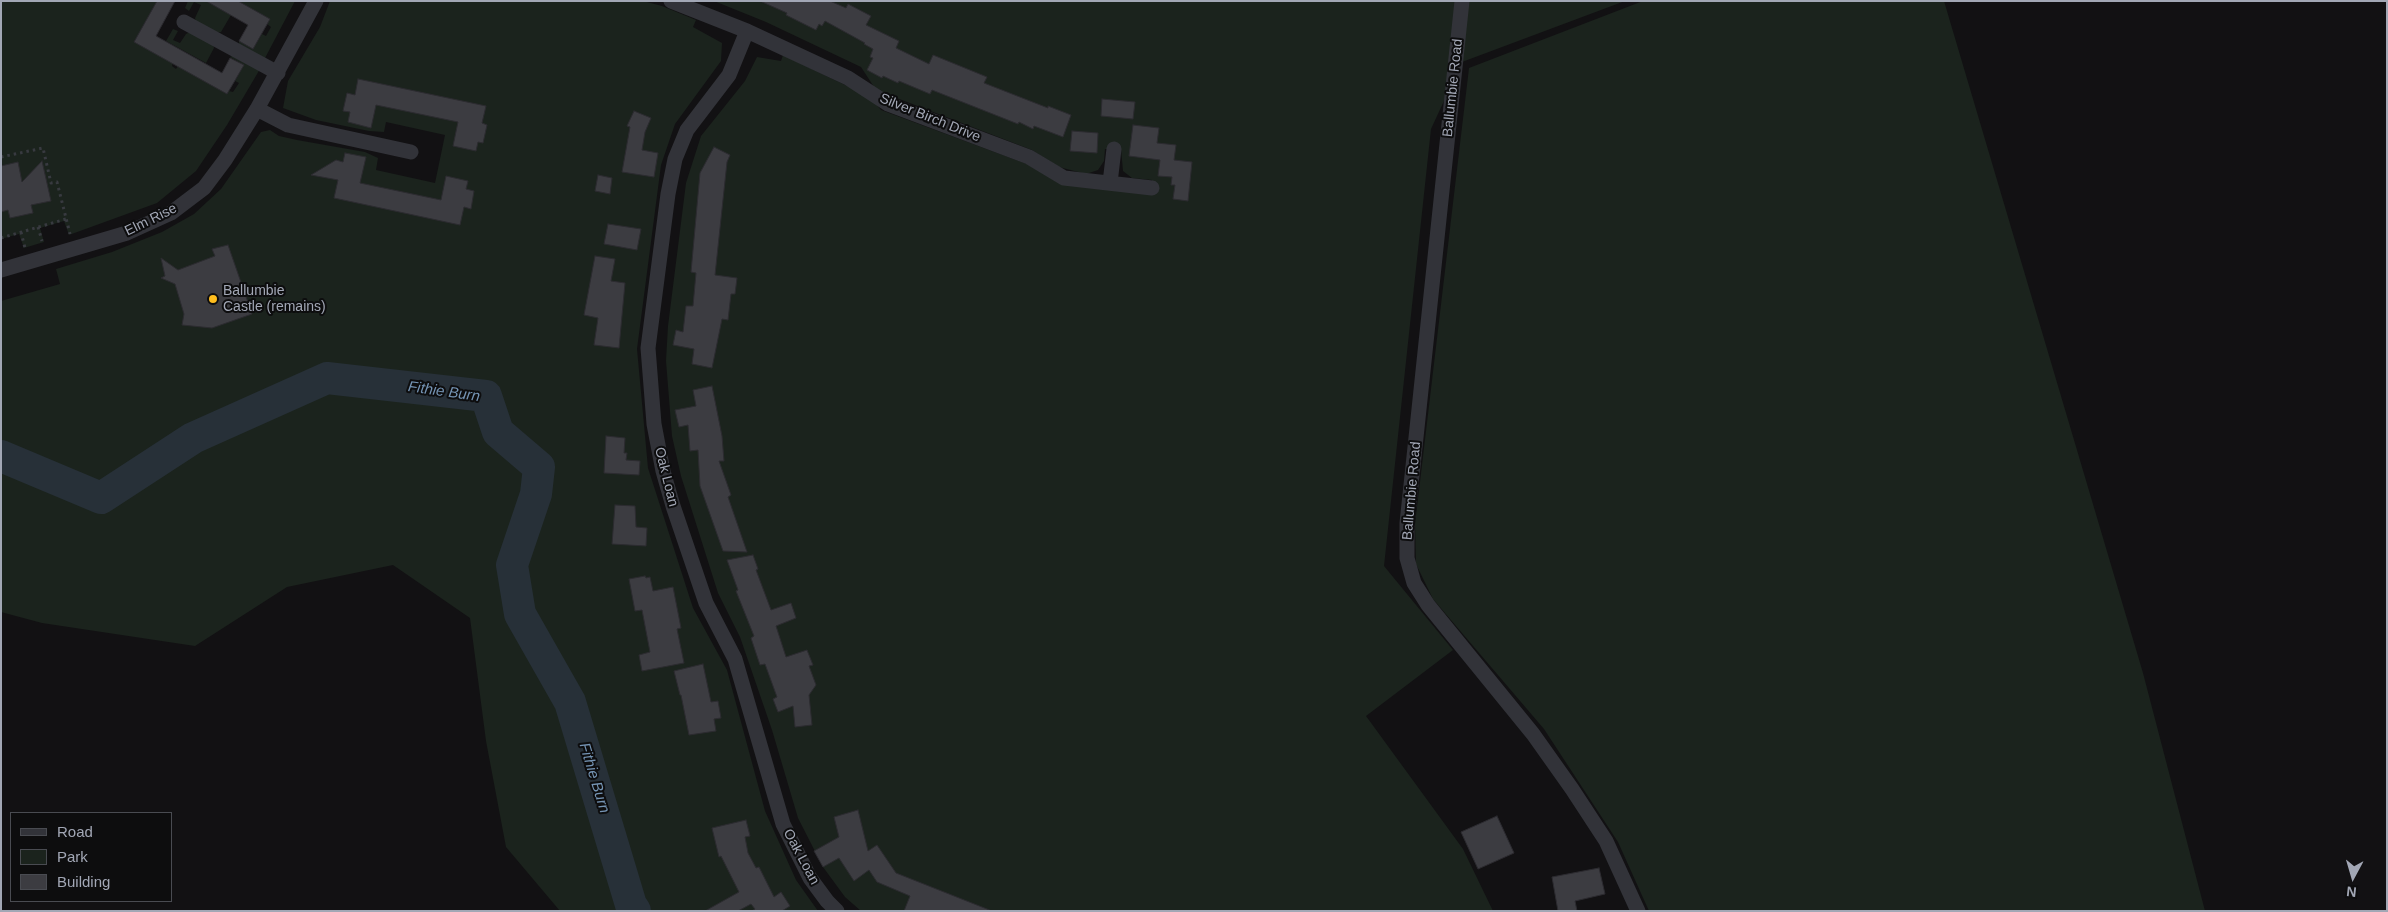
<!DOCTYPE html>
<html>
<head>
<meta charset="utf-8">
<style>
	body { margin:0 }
	#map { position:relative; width:2388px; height:912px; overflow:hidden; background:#121113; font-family:Helvetica,sans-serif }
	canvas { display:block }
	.frame { position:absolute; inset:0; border:2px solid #a2a7b5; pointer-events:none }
	.legend { position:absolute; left:10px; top:812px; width:162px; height:90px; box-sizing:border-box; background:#0d0d0e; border:1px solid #494b51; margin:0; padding:6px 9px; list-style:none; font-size:15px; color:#a2a7b5 }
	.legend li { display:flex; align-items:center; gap:10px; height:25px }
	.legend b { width:25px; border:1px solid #494b51 }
	.north { position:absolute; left:2328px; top:852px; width:50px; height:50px; -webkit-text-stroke:4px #0d0d0e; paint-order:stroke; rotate:186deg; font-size:14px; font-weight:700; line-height:20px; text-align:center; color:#a2a7b5 }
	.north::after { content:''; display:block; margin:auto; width:18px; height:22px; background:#a2a7b5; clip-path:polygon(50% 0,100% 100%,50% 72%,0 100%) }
</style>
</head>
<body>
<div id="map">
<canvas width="2388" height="912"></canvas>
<div class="frame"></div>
<ul class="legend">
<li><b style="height:6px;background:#323339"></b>Road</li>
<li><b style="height:14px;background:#1b231d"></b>Park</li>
<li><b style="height:14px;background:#3c3c41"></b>Building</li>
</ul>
<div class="north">N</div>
</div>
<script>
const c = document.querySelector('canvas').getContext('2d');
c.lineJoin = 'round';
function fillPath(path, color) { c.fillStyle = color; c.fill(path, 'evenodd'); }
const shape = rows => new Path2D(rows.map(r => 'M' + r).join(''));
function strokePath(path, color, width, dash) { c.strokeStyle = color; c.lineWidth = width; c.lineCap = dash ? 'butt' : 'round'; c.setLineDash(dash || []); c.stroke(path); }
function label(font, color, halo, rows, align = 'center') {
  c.font = font + ' Helvetica,sans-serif'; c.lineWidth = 4; c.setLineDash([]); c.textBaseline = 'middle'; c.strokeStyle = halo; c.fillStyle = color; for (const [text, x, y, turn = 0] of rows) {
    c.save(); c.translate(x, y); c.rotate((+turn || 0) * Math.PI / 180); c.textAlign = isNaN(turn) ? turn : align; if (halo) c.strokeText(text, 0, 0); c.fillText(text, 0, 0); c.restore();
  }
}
fillPath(shape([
	[1,1,157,1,134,42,173,63,172,66,176,69,178,66,227,94,229,91,233,92,239,83,235,81,244,65,230,57,234,55,260,69,227,125,196,171,157,203,69,235,64,221,40,228,44,242,24,248,19,234,1,239],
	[188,1,206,1,231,15,221,32,217,33,196,22,195,18,201,5,194,2,189,11,185,8],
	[238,1,295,1,264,60,239,45,239,41,253,49,262,34,266,36,271,27,267,24,270,19],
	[330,1,643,1,662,6,696,20,693,27,722,43,721,61,675,124,661,165,637,349,648,468,693,608,727,670,765,811,796,880,818,911,560,911,506,847,486,741,470,618,393,565,287,587,195,646,42,623,1,612,1,301,60,284,56,269,112,252,162,232,194,214,221,189,261,132,270,130,279,136,297,140,365,152,378,158,376,170,435,183,445,135,386,122,384,132,369,131,316,120,283,108,288,81,320,27],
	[714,1,1625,1,1462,62,1431,129,1384,566,1453,650,1366,716,1463,849,1493,911,861,911,845,897,823,867,798,818,772,730,740,637,718,593,681,476,672,436,666,361,668,326,686,183,701,136,745,81,757,57,781,61,783,55,870,97,881,110,1027,164,1151,194,1152,180,1132,178,1123,171,1121,149,1105,149,1104,161,1098,170,1086,174,1059,167,1032,150,876,90,861,67,766,22],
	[1643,1,1944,1,2143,673,2205,911,1649,911,1618,842,1544,729,1433,599,1416,564,1415,524,1469,68],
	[173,29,178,31,173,40,180,43,186,34,192,31,213,43,214,48,206,63,166,41]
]), '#1b231d');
strokePath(shape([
	[1,456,101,498,193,438,327,378,486,396,498,432,539,467,536,494,512,565,520,614,570,702,631,905,635,911]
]), '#273038', 32);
const building = shape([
	[157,1,175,1,156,36,222,73,230,58,244,65,227,94,134,42,157,1],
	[206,1,238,1,270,19,253,49,239,41,248,25,206,1],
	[760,1,830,1,846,8,848,4,871,16,866,25,899,41,896,48,929,64,933,55,987,77,984,83,1048,108,1048,106,1071,115,1063,137,1034,126,1033,129,1019,122,1018,124,932,90,930,94,899,81,898,83,883,76,882,78,867,70,873,58,870,57,873,49,864,44,865,43,825,21,822,26,819,24,816,30,786,15,787,13,760,1],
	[358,79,486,106,482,123,487,125,483,143,478,142,476,151,453,146,458,122,376,105,371,128,348,122,350,112,343,111,347,93,355,95,358,79],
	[1102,99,1135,102,1133,119,1101,116,1102,99],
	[634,111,651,118,645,132,642,150,658,153,654,177,622,172,630,127,627,126,634,111],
	[1133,125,1159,128,1157,143,1176,145,1174,160,1192,162,1188,201,1173,199,1175,185,1171,185,1172,177,1158,176,1160,160,1129,156,1133,125],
	[1072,131,1098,133,1097,153,1070,151,1072,131],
	[714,147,730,155,727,162,715,275,737,278,735,294,731,294,728,320,722,319,712,368,692,364,694,349,673,345,676,330,683,332,686,306,693,306,696,273,691,272,700,173,714,147],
	[345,153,366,157,360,183,441,200,446,176,468,181,466,189,474,191,471,209,464,207,460,225,334,198,338,180,311,175,336,160,343,162,345,153],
	[42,161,51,201,31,205,33,213,10,218,8,210,1,212,1,166,18,162,22,182,42,161],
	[598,175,612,178,610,194,595,191,598,175],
	[608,224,641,229,637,250,604,244,608,224],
	[228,245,252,314,212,328,182,325,184,314,175,284,161,278,165,276,161,258,178,270,215,256,212,249,228,245],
	[595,256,615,259,611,281,625,283,619,348,594,345,598,318,584,315,595,256],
	[712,386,722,436,724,461,719,461,731,495,728,497,747,552,723,551,700,486,698,450,690,451,688,425,679,427,675,410,696,406,693,390,712,386],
	[606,436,625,438,624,453,627,453,626,460,640,461,639,475,604,473,606,436],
	[615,505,635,506,636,527,647,528,646,546,612,544,615,505],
	[753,555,758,569,756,570,771,610,791,603,796,618,776,626,786,657,807,650,813,665,809,666,816,685,809,695,812,725,795,727,793,706,778,712,773,699,777,697,765,664,760,665,751,638,754,636,736,591,738,590,727,560,753,555],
	[645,576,646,578,650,577,653,591,673,587,681,628,677,629,684,663,642,671,639,655,650,652,642,610,635,611,629,579,645,576],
	[703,664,711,702,718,701,721,718,714,719,716,731,689,735,681,695,680,695,674,671,703,664],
	[858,810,868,851,877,845,896,873,992,911,904,911,910,896,877,882,869,870,854,881,839,858,823,867,814,851,839,837,834,817,858,810],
	[1497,816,1514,853,1478,869,1461,832,1497,816],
	[746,820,750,836,745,837,748,853,756,868,759,867,774,897,781,892,790,906,782,911,752,911,755,909,751,904,738,911,705,911,739,892,721,856,719,857,712,828,746,820],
	[1599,868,1605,894,1575,901,1577,911,1558,911,1552,877,1599,868]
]);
fillPath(building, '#3c3c41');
strokePath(building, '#2c2b30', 1);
strokePath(shape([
	[1,157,43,148,51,183,57,182,70,234],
	[38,227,42,241],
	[21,232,25,248],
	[1,238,66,219]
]), '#383a40', 3, [2.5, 4]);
strokePath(shape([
	[671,1,747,31,848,78,888,104,1029,157,1064,178,1152,188],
	[1462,1,1407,523,1407,558,1414,583,1428,605,1533,734,1572,789,1606,841,1638,911],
	[184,22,278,73],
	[747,31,729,75,687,130,675,159,668,194,648,348,654,424,663,471,673,506,706,603,735,659,783,824,810,878,827,901,837,911],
	[257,109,288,125,411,152],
	[1110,183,1114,149],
	[1,270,127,233,171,213,204,188,225,160,257,109,316,1]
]), '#323339', 15);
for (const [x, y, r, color] of [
	[213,299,5,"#ffbe1e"]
]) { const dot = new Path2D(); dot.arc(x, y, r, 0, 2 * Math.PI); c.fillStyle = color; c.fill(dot); strokePath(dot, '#0d0d0e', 2); }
label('14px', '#a2a7b5', '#0d0d0e', [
	["Ballumbie Road",1453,88,-84],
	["Silver Birch Drive",930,118,22],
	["Elm Rise",151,220,-26],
	["Oak Loan",666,477,76],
	["Ballumbie Road",1412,491,-85],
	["Oak Loan",801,857,62]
]);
label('14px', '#a2a7b5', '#0d0d0e', [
	["Ballumbie",223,291],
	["Castle (remains)",223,307]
], 'left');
label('italic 15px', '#7594b4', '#0d0d0e', [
	["Fithie Burn",444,392,8],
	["Fithie Burn",594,778,73]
]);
</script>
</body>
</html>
